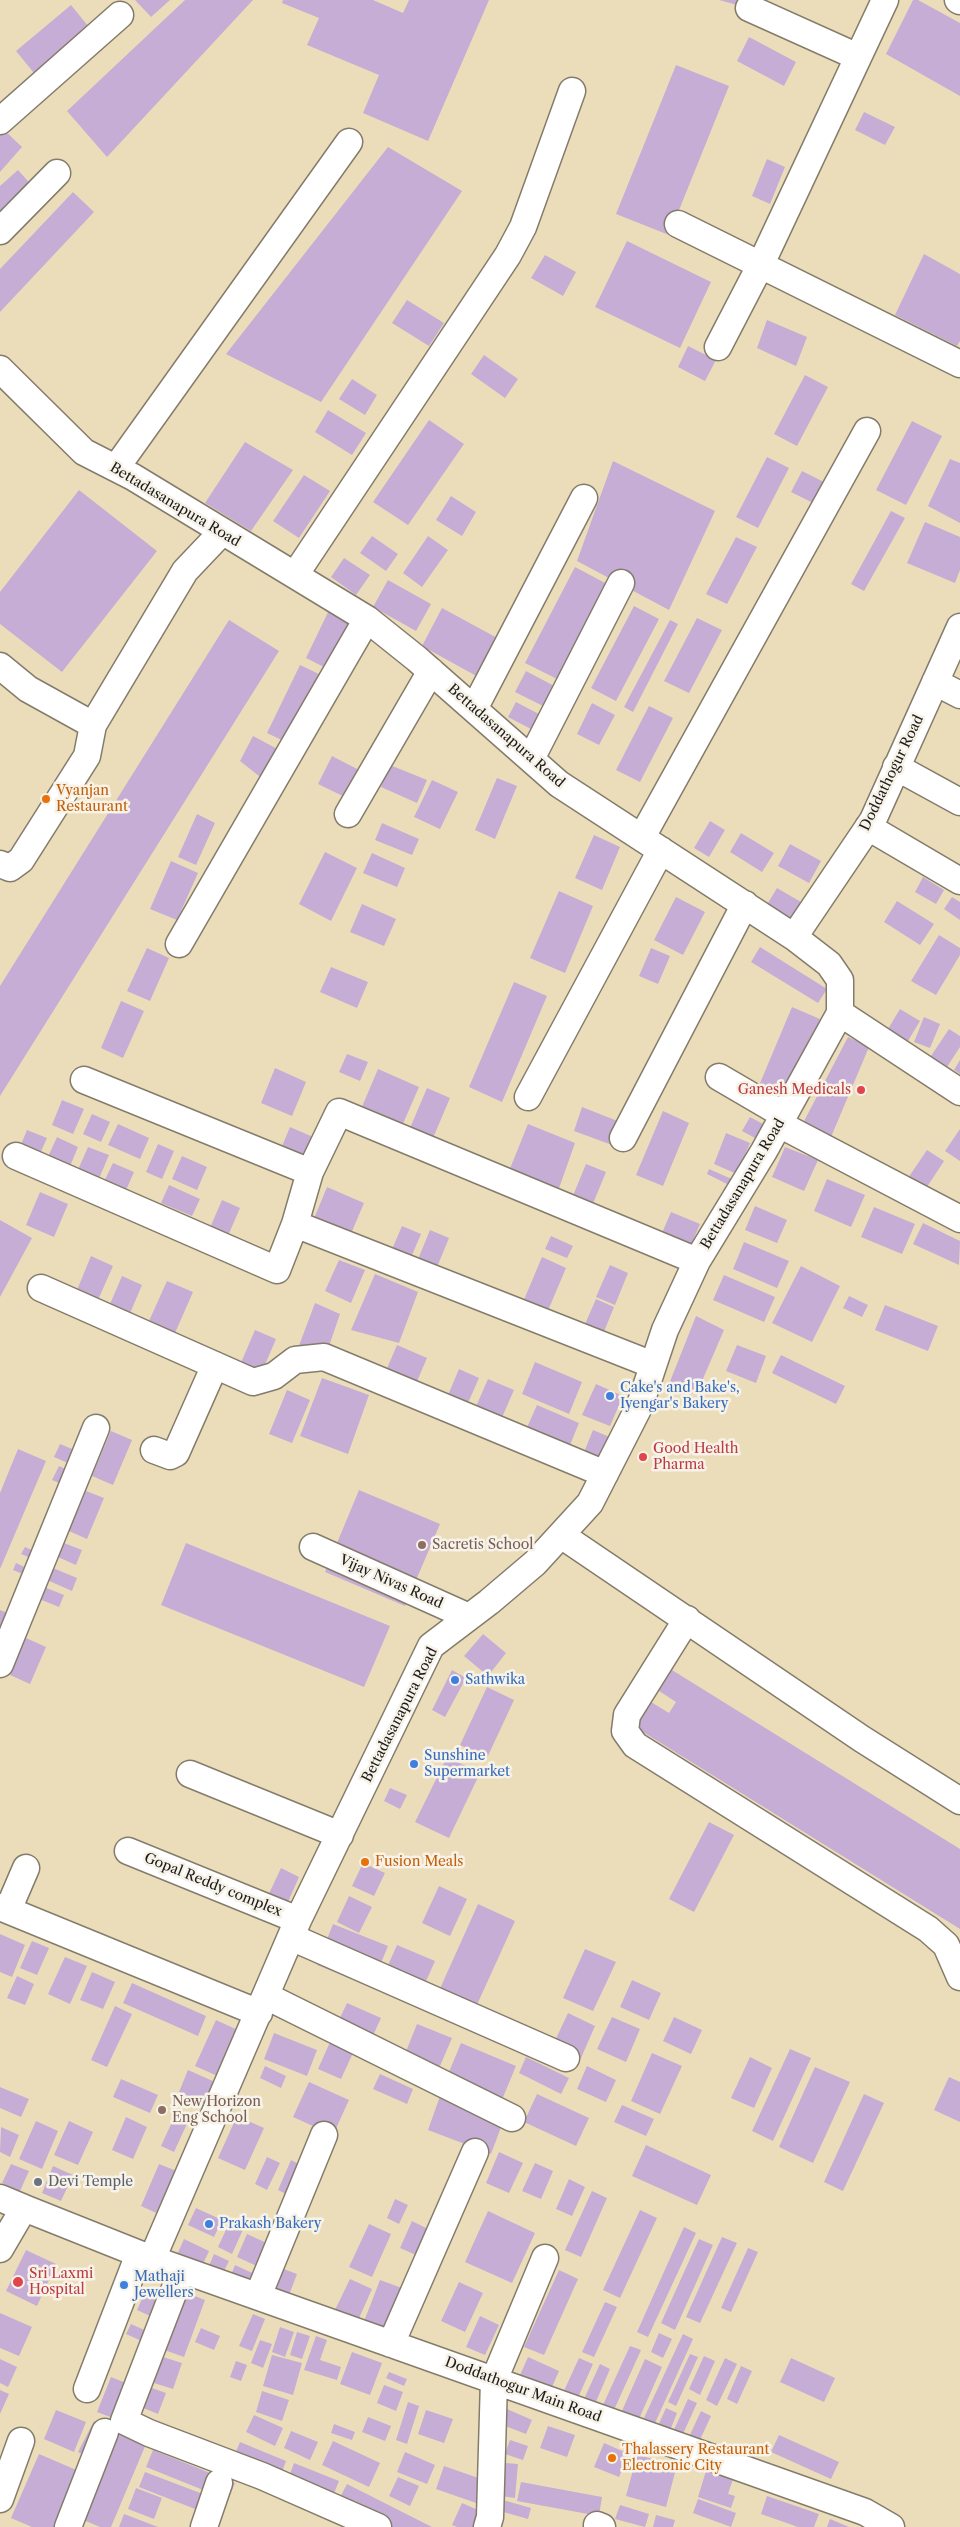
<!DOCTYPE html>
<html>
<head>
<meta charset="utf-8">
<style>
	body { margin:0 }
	canvas { display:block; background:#ecddba }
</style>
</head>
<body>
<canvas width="960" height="2527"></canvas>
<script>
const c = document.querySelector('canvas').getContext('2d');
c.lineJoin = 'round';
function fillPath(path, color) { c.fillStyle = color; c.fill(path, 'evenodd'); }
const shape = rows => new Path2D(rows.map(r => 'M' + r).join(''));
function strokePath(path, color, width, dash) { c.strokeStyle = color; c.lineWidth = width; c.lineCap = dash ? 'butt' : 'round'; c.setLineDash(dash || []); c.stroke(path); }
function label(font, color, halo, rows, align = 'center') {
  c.font = font + ' "Libre Caslon Text",serif'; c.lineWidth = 5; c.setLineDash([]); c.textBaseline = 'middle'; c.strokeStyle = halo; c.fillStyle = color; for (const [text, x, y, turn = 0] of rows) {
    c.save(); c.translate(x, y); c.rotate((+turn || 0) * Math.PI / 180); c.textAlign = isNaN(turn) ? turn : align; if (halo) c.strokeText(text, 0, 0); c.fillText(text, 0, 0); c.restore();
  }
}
fillPath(shape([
	[135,0,170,0,151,17],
	[185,0,253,0,107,157,67,111],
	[283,0,373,0,403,13,409,0,489,0,428,141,363,113,379,75,307,45,319,18,282,3],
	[719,0,743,0,741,6],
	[913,0,918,0,960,23,960,96,886,54],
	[71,5,93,32,38,78,16,51],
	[749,37,796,62,784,86,737,61],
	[676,65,729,86,669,235,616,214],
	[864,112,895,127,885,145,855,130],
	[2,128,22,147,0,172,0,130],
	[388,147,462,191,321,402,226,354],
	[767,159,785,167,770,204,752,196],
	[18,170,35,189,0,221,0,186],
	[73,192,94,212,0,312,0,269],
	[627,241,711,282,680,348,595,307],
	[924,254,960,274,960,341,957,346,895,315],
	[545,255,576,272,563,296,531,278],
	[407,300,444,323,429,346,392,323],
	[767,320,807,337,796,366,757,348],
	[688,346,716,360,705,381,678,367],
	[484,355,518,379,505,398,471,374],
	[805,375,828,387,797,446,774,434],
	[352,379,377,395,365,415,339,399],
	[328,410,366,433,352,455,315,432],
	[429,420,464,444,408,525,373,502],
	[912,421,942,436,906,505,876,490],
	[245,442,293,470,251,531,205,503],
	[767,457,789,468,758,528,736,517],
	[950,459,960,463,960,523,928,506],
	[613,461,715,511,669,610,577,561],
	[802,471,828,484,817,505,791,492],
	[304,475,330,491,299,538,273,521],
	[79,490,157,551,62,672,0,624,0,592],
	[451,496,476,512,462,536,436,520],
	[891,511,905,518,864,591,851,584],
	[925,522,960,537,960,570,955,583,907,563],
	[372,536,398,554,386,571,360,553],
	[428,536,448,550,422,587,403,573],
	[736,537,757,547,727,604,706,594],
	[344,558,370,575,356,595,331,577],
	[575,567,607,584,557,679,525,663],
	[388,580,431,604,416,631,373,607],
	[634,606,659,619,616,701,591,688],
	[330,608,351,618,326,668,306,658],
	[442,608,501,640,480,678,422,646],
	[697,618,722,630,689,693,664,681],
	[229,620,279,651,0,1096,0,986],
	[670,620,678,624,633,712,624,707],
	[300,665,321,675,288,743,267,733],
	[526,671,558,688,547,708,515,692],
	[516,702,556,723,548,738,508,717],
	[592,703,615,715,599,745,577,734],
	[649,706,673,718,640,782,616,770],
	[253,736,283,752,269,776,259,776,240,761],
	[332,756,365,773,351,800,318,784],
	[390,765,427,780,417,803,381,787],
	[497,778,517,786,495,839,475,830],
	[432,780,458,792,440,829,414,817],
	[197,814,215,823,196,865,178,857],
	[710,821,725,830,709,857,694,848],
	[382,823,419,839,412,855,375,840],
	[741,833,774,853,762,872,730,852],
	[594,835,620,847,602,890,575,878],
	[790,844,821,861,809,883,778,866],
	[325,852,357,868,331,921,299,904],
	[372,853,405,868,397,887,363,873],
	[171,861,198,873,177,920,150,909],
	[923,877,944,890,936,904,915,892],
	[777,888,806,905,794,925,765,908],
	[559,891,593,906,565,973,530,958],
	[676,897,705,912,683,955,654,940],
	[952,897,960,902,960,920,944,909],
	[897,901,934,924,920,945,884,922],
	[362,904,396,919,384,946,350,932],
	[939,935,960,948,960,955,936,995,911,981],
	[760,947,827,989,818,1003,751,962],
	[147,948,169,958,150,1001,127,991],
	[651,948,670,956,658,984,639,976],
	[331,967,368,982,357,1008,320,992],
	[514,982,547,996,502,1102,469,1087],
	[121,1001,144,1011,123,1058,101,1048],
	[792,1007,820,1019,783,1107,755,1095],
	[900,1009,920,1021,902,1051,882,1039],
	[924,1017,940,1024,930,1048,914,1042],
	[949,1029,960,1036,960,1047,947,1067,931,1056],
	[848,1037,869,1047,831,1137,802,1125],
	[347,1054,368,1062,360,1081,339,1072],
	[960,1060,960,1074,954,1070],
	[275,1068,306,1082,292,1116,261,1103],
	[378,1069,419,1087,402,1126,361,1109],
	[427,1088,450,1098,433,1138,410,1128],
	[62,1100,84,1109,73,1134,52,1125],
	[582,1107,620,1122,612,1145,574,1131],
	[663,1111,689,1123,663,1186,636,1175],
	[92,1114,110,1122,101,1142,83,1134],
	[750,1117,763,1124,755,1138,742,1131],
	[118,1124,149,1138,140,1159,108,1145],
	[528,1124,575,1143,558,1191,509,1171],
	[290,1127,313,1137,303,1161,280,1151],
	[960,1129,960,1161,945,1151],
	[27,1130,47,1138,31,1174,12,1166],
	[726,1133,750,1143,737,1174,714,1164],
	[57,1137,78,1147,65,1178,43,1168],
	[158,1144,174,1151,162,1179,146,1172],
	[88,1147,109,1155,98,1181,77,1172],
	[785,1147,818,1160,804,1191,772,1177],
	[927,1150,944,1161,925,1190,908,1178],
	[182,1156,207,1167,197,1190,172,1179],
	[113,1163,134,1172,123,1197,101,1188],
	[586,1164,606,1172,592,1206,572,1198],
	[709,1169,734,1180,731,1186,707,1174],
	[827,1179,865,1195,851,1227,814,1211],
	[169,1185,200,1199,192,1216,161,1203],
	[327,1187,364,1203,350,1236,313,1221],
	[40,1192,68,1204,54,1237,26,1225],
	[222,1200,240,1208,227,1238,209,1230],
	[755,1206,787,1220,777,1243,745,1230],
	[874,1207,915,1224,902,1254,861,1237],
	[671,1212,700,1224,688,1252,659,1240],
	[0,1220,32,1238,0,1297],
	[923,1223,960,1241,959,1265,913,1244],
	[402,1226,421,1234,409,1262,390,1254],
	[430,1230,449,1238,435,1272,416,1264],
	[551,1236,573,1246,567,1258,545,1249],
	[744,1242,789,1261,777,1288,733,1269],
	[91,1256,113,1266,98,1300,77,1290],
	[542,1257,566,1268,547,1313,523,1302],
	[339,1260,365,1270,351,1303,325,1291],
	[610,1265,628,1273,615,1305,596,1297],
	[801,1266,840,1286,812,1342,772,1323],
	[375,1274,418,1292,399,1343,351,1330],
	[724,1275,775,1297,764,1322,713,1300],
	[122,1276,142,1285,128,1318,108,1309],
	[167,1281,193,1292,175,1333,149,1321],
	[849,1296,868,1305,862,1317,843,1308],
	[596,1299,614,1307,601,1339,582,1331],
	[315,1303,340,1314,327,1352,297,1351],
	[885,1305,938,1326,928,1351,875,1330],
	[696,1316,724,1330,696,1395,669,1384],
	[255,1330,276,1339,258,1381,237,1372],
	[397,1345,427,1358,412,1393,382,1380],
	[737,1345,766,1356,756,1383,726,1371],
	[781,1355,845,1386,836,1404,772,1373],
	[535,1362,582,1382,569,1414,522,1394],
	[459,1369,479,1378,468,1403,448,1395],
	[322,1378,369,1395,348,1454,300,1436],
	[488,1379,514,1390,500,1422,474,1411],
	[596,1384,623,1396,610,1426,582,1415],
	[287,1390,310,1400,292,1443,269,1434],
	[537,1405,579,1423,568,1450,525,1432],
	[593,1430,612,1438,601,1465,582,1457],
	[111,1431,132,1440,113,1485,92,1476],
	[60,1444,82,1453,77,1467,54,1457],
	[18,1449,46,1461,0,1569,0,1493],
	[59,1466,74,1473,68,1487,52,1480],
	[359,1490,440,1524,405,1606,325,1572],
	[86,1491,104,1498,87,1539,69,1531],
	[64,1543,82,1550,76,1565,58,1557],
	[186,1543,390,1626,364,1687,161,1605],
	[25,1547,41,1554,38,1561,21,1554],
	[16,1563,33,1571,30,1577,13,1570],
	[53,1568,77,1578,72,1591,47,1580],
	[44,1587,64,1595,59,1607,39,1599],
	[0,1610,12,1615,0,1642],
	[483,1634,506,1653,488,1676,464,1656],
	[26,1638,46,1647,30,1684,10,1675],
	[452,1670,466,1678,445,1717,432,1710],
	[672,1670,960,1849,960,1929,635,1727,651,1702,669,1713,676,1702,659,1691],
	[487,1687,514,1700,487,1758,460,1745],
	[447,1757,480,1773,449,1838,415,1822],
	[390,1788,407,1795,400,1809,384,1801],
	[709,1822,734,1835,694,1912,669,1899],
	[363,1863,385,1873,374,1896,352,1886],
	[281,1868,299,1877,285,1909,266,1900],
	[439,1886,467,1899,450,1936,422,1923],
	[349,1896,372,1907,359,1933,337,1922],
	[478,1904,515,1921,466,2029,429,2013],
	[333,1924,388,1946,371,1987,317,1965],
	[0,1934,25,1945,12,1977,0,1972],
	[32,1941,49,1948,37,1975,20,1968],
	[397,1945,435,1961,419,1997,381,1981],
	[585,1949,616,1962,593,2011,563,1998],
	[65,1957,87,1966,70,2004,48,1994],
	[92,1972,115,1982,103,2009,80,2000],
	[17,1976,34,1984,25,2005,7,1998],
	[632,1980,661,1993,649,2020,620,2007],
	[132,1983,206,2016,198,2036,123,2003],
	[347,2003,381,2018,366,2051,332,2035],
	[115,2006,132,2014,107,2067,91,2060],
	[568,2013,595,2026,581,2058,553,2045],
	[612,2017,640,2029,626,2062,597,2049],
	[674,2017,702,2030,691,2054,663,2041],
	[216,2020,242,2032,222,2078,195,2066],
	[417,2024,452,2038,437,2073,403,2059],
	[274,2033,317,2050,307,2076,264,2059],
	[330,2042,353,2053,341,2079,318,2069],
	[461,2043,516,2066,499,2107,444,2084],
	[790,2049,811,2058,773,2141,752,2131],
	[652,2053,682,2066,660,2114,631,2101],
	[526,2057,569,2078,561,2094,519,2073],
	[750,2057,772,2068,754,2108,731,2098],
	[265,2066,286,2076,281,2088,260,2078],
	[587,2066,616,2080,606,2102,577,2089],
	[815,2067,850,2082,813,2163,779,2147],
	[188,2070,215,2082,206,2104,179,2092],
	[380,2074,413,2089,407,2104,373,2089],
	[949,2077,960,2082,960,2122,934,2110],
	[121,2079,158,2095,150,2113,113,2097],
	[309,2082,349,2100,333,2135,293,2117],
	[0,2087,29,2099,21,2117,0,2108],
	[537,2094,589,2118,576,2146,524,2122],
	[864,2094,884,2103,843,2191,824,2182],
	[440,2096,504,2119,491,2154,428,2130],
	[622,2105,654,2119,646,2136,614,2122],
	[178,2109,191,2115,174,2152,161,2146],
	[237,2116,264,2128,245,2170,218,2158],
	[126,2117,147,2127,133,2159,112,2150],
	[36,2121,58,2131,42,2169,19,2159],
	[69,2121,93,2132,78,2165,54,2155],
	[1,2127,19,2135,10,2157,0,2152],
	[646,2145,711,2175,697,2205,632,2176],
	[499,2152,523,2163,509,2193,486,2183],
	[267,2157,280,2163,267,2190,255,2184],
	[291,2160,306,2168,292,2197,278,2190],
	[535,2163,553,2171,541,2199,522,2191],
	[11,2164,29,2171,20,2191,2,2183],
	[159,2164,184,2174,165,2217,141,2206],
	[53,2166,73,2175,61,2201,42,2193],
	[569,2179,585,2187,572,2216,556,2209],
	[592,2191,607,2198,581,2257,565,2250],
	[395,2199,408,2205,399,2224,387,2218],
	[196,2208,222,2220,214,2237,188,2225],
	[640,2210,657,2218,620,2298,603,2290],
	[488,2211,535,2233,512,2283,465,2262],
	[231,2219,245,2225,232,2254,218,2247],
	[412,2221,428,2229,416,2255,400,2248],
	[369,2224,391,2234,372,2277,349,2267],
	[684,2227,696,2233,648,2337,637,2332],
	[247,2234,271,2245,261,2268,237,2257],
	[722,2237,737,2243,700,2323,686,2317],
	[184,2239,209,2251,202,2266,177,2255],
	[699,2239,713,2245,675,2330,661,2323],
	[748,2248,758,2252,731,2312,721,2308],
	[26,2250,56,2264,37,2306,6,2291],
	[214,2254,229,2261,222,2275,208,2268],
	[235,2265,261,2277,255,2292,229,2280],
	[281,2268,297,2274,289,2295,272,2289],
	[559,2270,578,2279,544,2355,524,2347],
	[350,2279,372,2289,356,2325,333,2314],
	[380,2280,402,2288,384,2333,363,2324],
	[459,2282,483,2293,465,2332,441,2321],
	[148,2286,170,2296,159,2320,137,2310],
	[187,2293,205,2300,184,2357,159,2348,174,2308,181,2309],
	[605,2302,617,2307,594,2357,582,2352],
	[0,2313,32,2327,19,2356,0,2348],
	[253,2314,265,2319,252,2351,239,2346],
	[480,2316,499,2325,485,2355,466,2347],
	[131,2324,151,2333,146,2343,126,2334],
	[280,2327,294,2332,285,2357,272,2352],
	[201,2328,220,2336,214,2350,195,2342],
	[297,2332,310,2336,302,2359,290,2355],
	[659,2333,672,2339,663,2358,651,2352],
	[683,2334,693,2339,655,2423,644,2418],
	[316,2336,327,2340,320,2360,341,2367,337,2380,304,2370],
	[260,2340,272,2344,263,2368,251,2363],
	[630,2346,641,2350,614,2410,603,2405],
	[352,2352,382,2363,370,2395,340,2384],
	[690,2354,698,2357,676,2406,668,2402],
	[272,2355,302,2363,293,2395,263,2386],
	[704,2356,715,2361,700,2395,689,2389],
	[163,2357,182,2363,173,2389,154,2383],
	[528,2357,559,2371,548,2396,517,2382],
	[579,2358,593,2364,577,2400,563,2393],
	[725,2358,737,2364,717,2406,706,2400],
	[791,2358,835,2378,824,2402,780,2382],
	[0,2359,17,2367,8,2387,0,2383],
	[645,2359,662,2367,638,2421,621,2413],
	[236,2361,247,2365,241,2381,230,2377],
	[600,2364,610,2369,595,2404,584,2399],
	[741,2366,752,2371,737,2404,727,2399],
	[389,2372,407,2379,404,2386,386,2378],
	[111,2377,131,2385,118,2420,97,2412],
	[384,2385,403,2392,396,2411,377,2403],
	[149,2387,166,2393,158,2414,141,2407],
	[0,2390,9,2394,0,2414],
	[262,2391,289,2400,282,2421,256,2412],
	[688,2399,697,2403,682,2436,673,2432],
	[408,2402,419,2406,407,2444,396,2440],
	[666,2408,677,2413,669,2433,657,2428],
	[507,2409,532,2420,526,2434,500,2424],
	[56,2410,86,2422,74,2452,44,2439],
	[426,2410,453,2419,444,2443,418,2434],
	[701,2411,711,2416,698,2444,688,2439],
	[254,2415,283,2428,275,2446,246,2432],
	[368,2417,391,2426,385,2441,362,2432],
	[94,2421,107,2427,91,2459,78,2452],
	[334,2424,355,2432,352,2440,331,2433],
	[548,2426,575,2435,567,2457,540,2448],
	[110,2429,146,2444,111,2527,100,2527,74,2516],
	[291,2431,318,2442,310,2460,284,2448],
	[779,2435,839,2462,831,2479,771,2452],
	[510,2440,528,2446,523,2460,505,2454],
	[333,2441,380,2463,369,2487,322,2465],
	[240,2442,286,2461,279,2480,232,2461],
	[604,2443,629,2454,619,2477,594,2467],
	[153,2450,235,2483,228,2500,146,2467],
	[405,2452,435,2465,427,2484,397,2472],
	[39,2454,81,2472,58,2527,32,2527,11,2518],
	[637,2455,677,2465,666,2507,626,2496],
	[294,2463,339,2481,331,2501,287,2482],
	[505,2463,518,2464,515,2498,501,2496],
	[444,2466,487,2481,479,2504,436,2489],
	[706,2471,733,2479,728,2494,735,2496,731,2508,698,2497],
	[145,2472,224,2502,218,2518,139,2487],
	[398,2477,419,2486,410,2506,389,2496],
	[521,2482,602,2497,599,2516,517,2501],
	[347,2484,432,2527,386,2527,337,2503],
	[136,2488,162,2498,154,2519,128,2509],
	[767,2496,819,2514,814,2527,798,2527,761,2514],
	[698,2499,736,2513,731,2527,693,2513],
	[503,2500,531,2508,528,2519,500,2511],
	[462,2503,485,2513,479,2527,457,2527,452,2525],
	[620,2505,649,2514,645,2527,615,2519],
	[124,2514,158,2527,119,2527],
	[656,2515,675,2520,673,2527,653,2527],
	[830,2519,849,2527,827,2527]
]), '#c5add5');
const minor = shape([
	[958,0,960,1],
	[749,8,858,57],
	[0,121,120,15],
	[678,224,960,364],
	[0,231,57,173],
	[718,347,761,264,885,0],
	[0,369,84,452,133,477,367,619,417,659,559,784,794,937,829,964,840,980,840,1013,764,1151,697,1261,665,1330,640,1405,590,1503,535,1563,489,1602,431,1646,298,1920,152,2259],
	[116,468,349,142],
	[295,575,508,255,523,227,572,91],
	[0,666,28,689,93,725],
	[935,682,960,695],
	[474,709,584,498],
	[531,759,621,583],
	[896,767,960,802],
	[348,814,431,671],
	[868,827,960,881],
	[642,837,867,431],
	[0,864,10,868,21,860,87,756,93,725,185,571,222,532],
	[794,937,873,820,960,627],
	[179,944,367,619],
	[840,1013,960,1092],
	[719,1077,784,1115],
	[84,1080,310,1172,295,1224,653,1365],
	[528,1097,661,850],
	[779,1124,960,1219],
	[623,1138,745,904],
	[16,1156,277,1270,295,1224],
	[310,1172,339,1112,697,1261],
	[41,1288,253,1382,274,1376,295,1360,324,1357,605,1474],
	[154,1450,170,1456,176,1453,215,1365],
	[561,1535,862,1739,960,1801],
	[313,1547,469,1617],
	[687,1619,627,1715,625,1731,635,1745,928,1929,946,1945,960,1977],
	[0,1664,96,1428],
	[190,1774,340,1835],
	[128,1851,298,1920],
	[0,1907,259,2013],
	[8,1910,26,1868],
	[291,1937,566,2058],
	[266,1996,512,2118],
	[0,2198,24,2208],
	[0,2249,24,2208,152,2259,865,2512,891,2527],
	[182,2270,124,2421,149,2433,262,2476,378,2527],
	[258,2296,324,2135],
	[391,2344,475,2152],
	[87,2389,139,2254],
	[0,2499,21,2441],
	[597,2525,602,2527],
	[68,2527,105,2432],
	[204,2527,219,2483],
	[487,2527,490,2517,494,2380,545,2258]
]);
strokePath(minor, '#847c6b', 29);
strokePath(minor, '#fff', 26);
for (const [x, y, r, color] of [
	[46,799,5,"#e8710a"],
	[861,1090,5,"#e0444e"],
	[610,1396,5,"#3f7fe0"],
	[643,1457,5,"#e0444e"],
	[422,1545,5,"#8d6e63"],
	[455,1680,5,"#3f7fe0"],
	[414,1764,5,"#3f7fe0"],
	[365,1862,5,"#e8710a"],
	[162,2110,5,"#8d6e63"],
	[38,2182,5,"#6b7280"],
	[209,2224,5,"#3f7fe0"],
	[18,2282,6,"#e0444e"],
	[124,2285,5,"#3f7fe0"],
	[612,2458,5,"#e8710a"]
]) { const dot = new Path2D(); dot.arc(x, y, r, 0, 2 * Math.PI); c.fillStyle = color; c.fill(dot); strokePath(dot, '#f7f3e8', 2); }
label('14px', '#1c1c1c', '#f7f3e8', [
	["Bettadasanapura Road",175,505,31],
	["Bettadasanapura Road",506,736,41],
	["Doddathogur Road",892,773,-64],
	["Bettadasanapura Road",743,1184,-59],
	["Vijay Nivas Road",391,1582,24],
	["Bettadasanapura Road",400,1715,-63],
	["Gopal Reddy complex",213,1885,22],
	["Doddathogur Main Road",523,2390,20]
]);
label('14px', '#c56008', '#f7f3e8', [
	["Vyanjan",56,791],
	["Restaurant",56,807],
	["Fusion Meals",375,1862],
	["Thalassery Restaurant",622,2450],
	["Electronic City",622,2466]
], 'left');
label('14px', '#be3a42', '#f7f3e8', [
	["Ganesh Medicals",851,1090,"right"],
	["Good Health",653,1449],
	["Pharma",653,1465],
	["Sri Laxmi",29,2274],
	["Hospital",29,2290]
], 'left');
label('14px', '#366cbe', '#f7f3e8', [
	["Cake's and Bake's,",620,1388],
	["Iyengar's Bakery",620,1404],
	["Sathwika",465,1680],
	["Sunshine",424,1756],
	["Supermarket",424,1772],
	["Prakash Bakery",219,2224],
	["Mathaji",134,2277],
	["Jewellers",134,2293]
], 'left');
label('14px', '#785e54', '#f7f3e8', [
	["Sacretis School",432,1545],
	["New Horizon",172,2102],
	["Eng School",172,2118]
], 'left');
label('14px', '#5b616d', '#f7f3e8', [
	["Devi Temple",48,2182]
], 'left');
</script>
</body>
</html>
